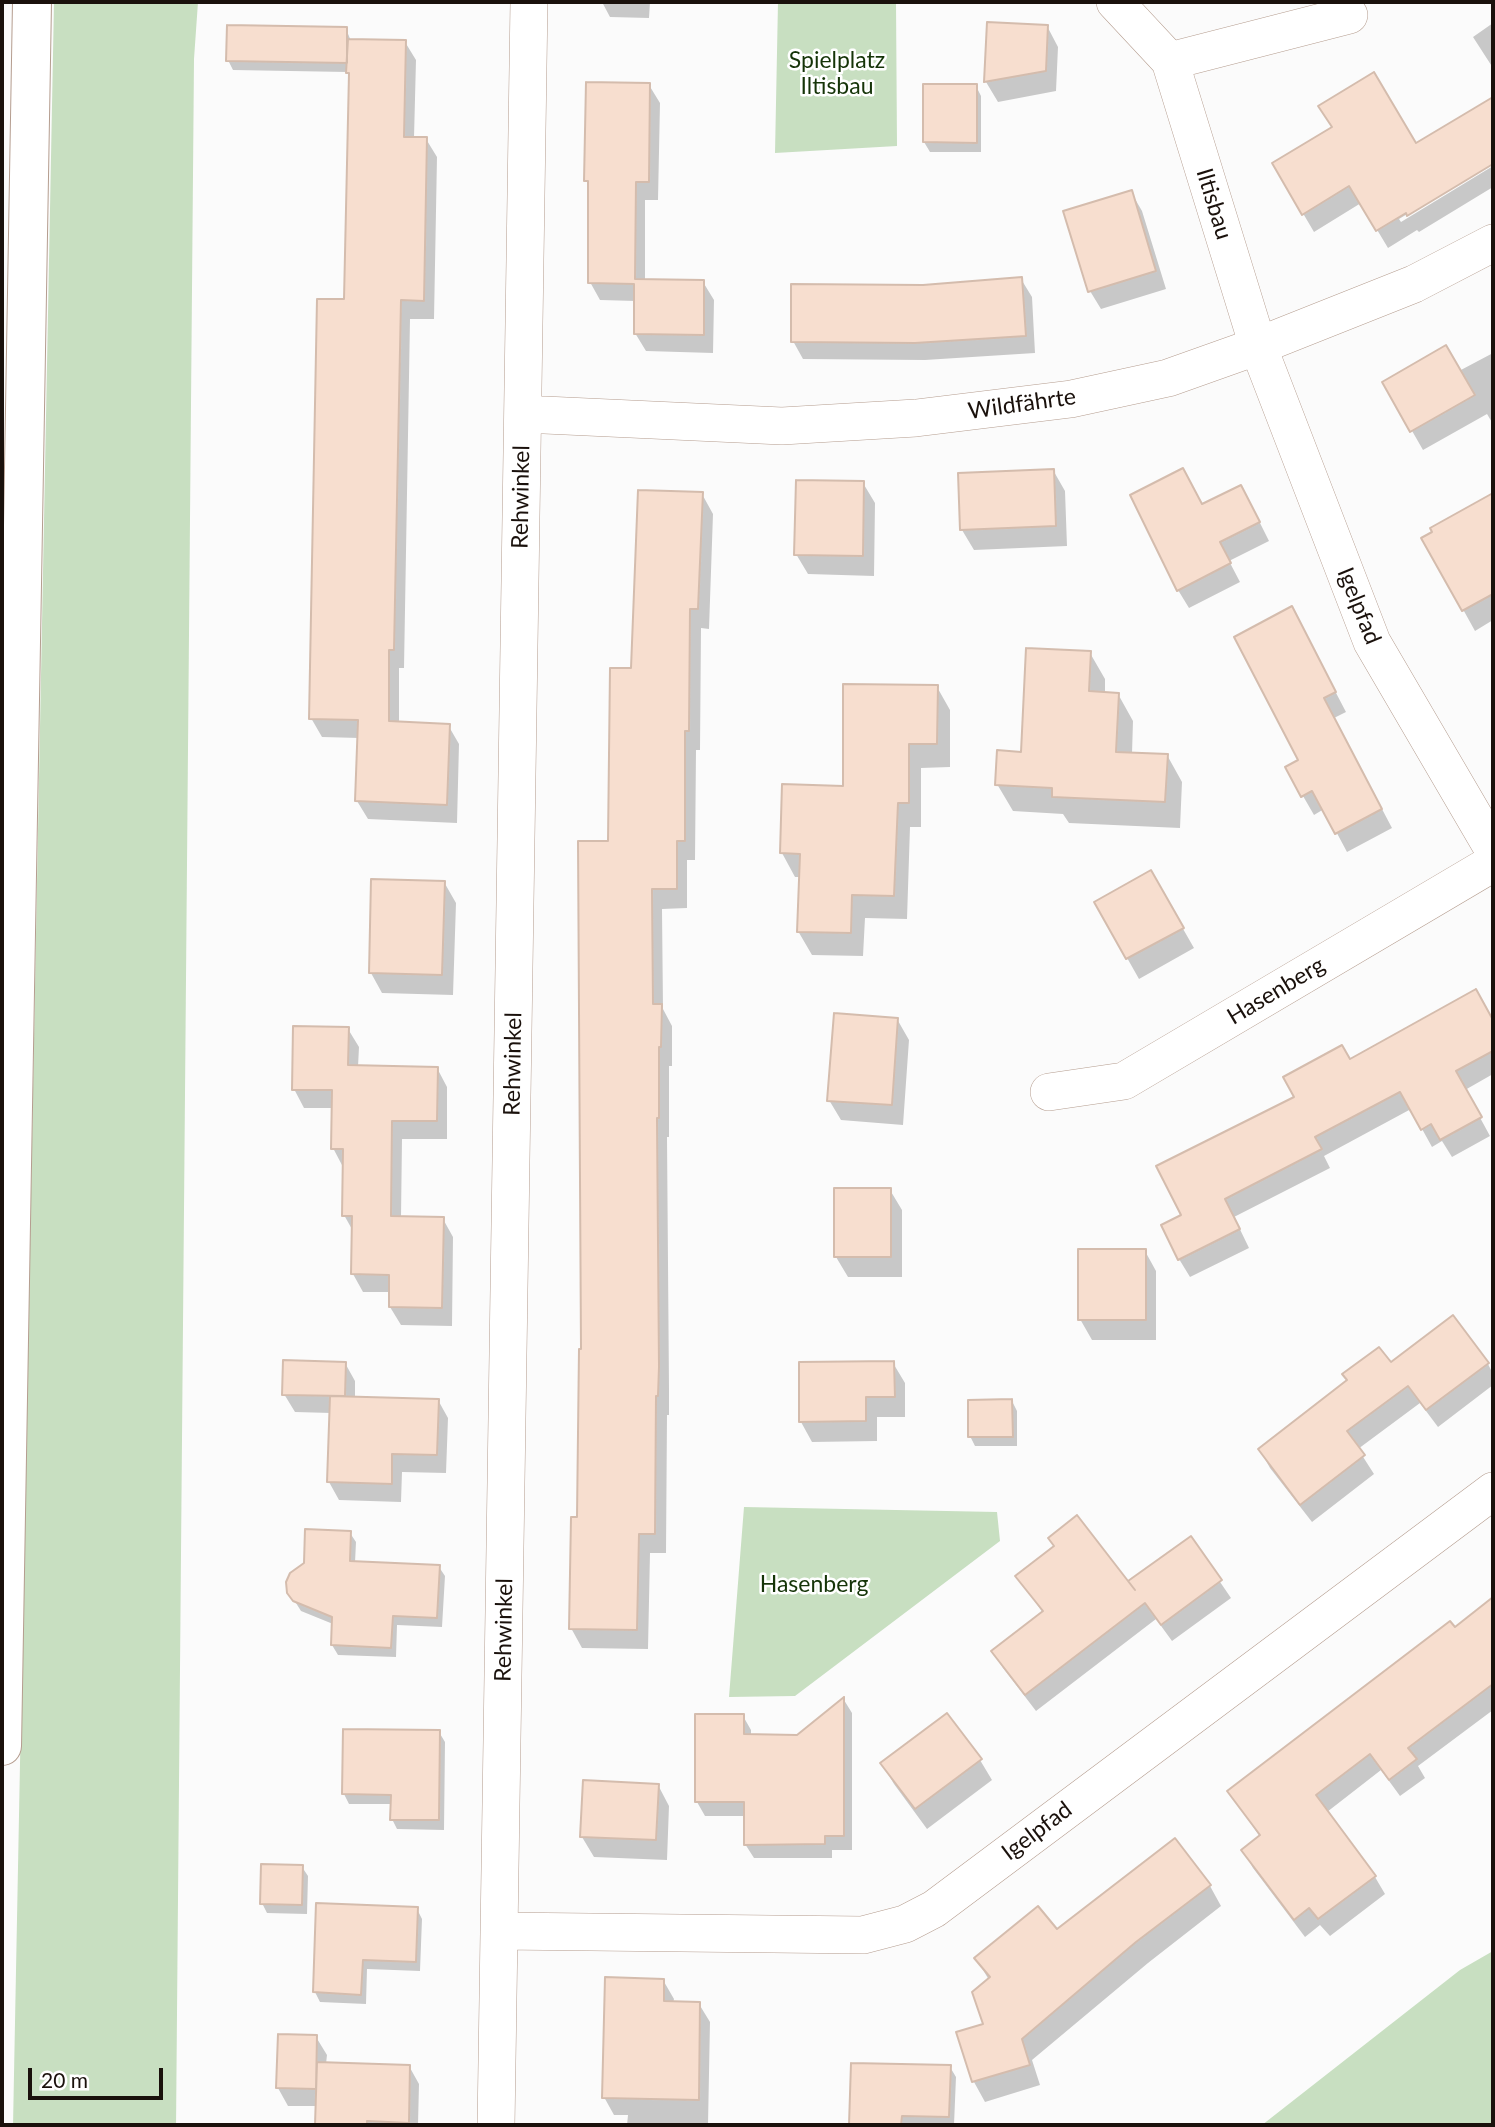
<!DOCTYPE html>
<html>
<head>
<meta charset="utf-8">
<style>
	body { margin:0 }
	#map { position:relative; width:1495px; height:2127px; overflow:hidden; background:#fbfbfb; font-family:Lato,sans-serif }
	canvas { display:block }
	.frame { position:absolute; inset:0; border:4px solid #1a110c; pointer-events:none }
	.scale { position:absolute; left:28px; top:2068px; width:135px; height:32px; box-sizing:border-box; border:4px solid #1a110c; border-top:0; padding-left:9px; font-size:21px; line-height:24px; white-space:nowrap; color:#1a110c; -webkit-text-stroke:5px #fff; paint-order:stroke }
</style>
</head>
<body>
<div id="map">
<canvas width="1495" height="2127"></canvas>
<div class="frame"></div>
<div class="scale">20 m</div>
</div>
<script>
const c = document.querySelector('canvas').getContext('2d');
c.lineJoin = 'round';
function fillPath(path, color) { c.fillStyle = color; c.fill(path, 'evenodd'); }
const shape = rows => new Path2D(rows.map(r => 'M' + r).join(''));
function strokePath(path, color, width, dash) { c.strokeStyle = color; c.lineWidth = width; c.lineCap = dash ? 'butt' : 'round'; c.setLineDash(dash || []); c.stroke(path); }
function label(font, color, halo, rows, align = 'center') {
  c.font = font + ' Lato,sans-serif'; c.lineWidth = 5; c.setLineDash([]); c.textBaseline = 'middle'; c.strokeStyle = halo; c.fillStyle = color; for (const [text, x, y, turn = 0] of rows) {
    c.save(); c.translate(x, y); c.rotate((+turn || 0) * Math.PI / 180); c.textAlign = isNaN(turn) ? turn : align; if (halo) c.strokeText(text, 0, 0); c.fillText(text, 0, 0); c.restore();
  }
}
fillPath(shape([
	[54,2,198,2,194,59,176,2125,13,2125],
	[778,2,896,2,897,146,775,153],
	[744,1507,997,1512,1000,1541,795,1696,729,1697],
	[1493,1951,1493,2125,1262,2125,1460,1970]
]), '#c8dfc1');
fillPath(shape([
	[602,2,650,2,649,18,610,17],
	[1493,23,1493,68,1473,37],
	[988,24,1047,26,1058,47,1056,91,998,102,986,82],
	[346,29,351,41,405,42,416,60,414,138,426,139,437,157,434,319,410,319,404,668,399,668,399,723,448,725,459,744,457,823,368,819,357,801,359,738,322,737,311,718,346,301,351,78,347,72,233,70,228,60],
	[649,85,660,103,658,200,645,200,645,281,703,282,714,300,713,353,646,351,635,333,636,301,600,300,590,282,590,188,586,180],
	[976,86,981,96,981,152,930,152,924,142],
	[1474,110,1493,142,1493,162,1399,219,1401,222,1493,166,1493,187,1419,232,1417,230,1388,248,1361,203,1314,232,1274,164,1416,145],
	[1131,192,1142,211,1166,289,1101,309,1090,291],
	[1021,279,1032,297,1035,353,925,360,803,359,793,341,923,287],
	[1493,353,1493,424,1487,414,1423,450,1384,382,1459,371],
	[1053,470,1065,491,1067,546,974,550,962,530],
	[863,483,875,503,874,576,808,574,796,554],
	[702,494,713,514,709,629,701,628,700,750,696,750,695,860,687,860,687,908,662,909,663,1009,672,1026,672,1066,669,1066,669,1137,667,1137,669,1388,669,1415,667,1415,666,1553,650,1553,648,1649,582,1648,571,1628,579,1519,583,1351,610,842,632,670],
	[1251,505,1269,541,1229,561,1240,582,1189,608,1178,590,1202,506],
	[1471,507,1493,547,1493,620,1475,631,1424,539],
	[1302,628,1346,712,1334,718,1392,828,1347,852,1324,809,1314,815,1303,796,1300,761],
	[1090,653,1105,679,1105,694,1118,694,1133,721,1132,754,1167,755,1182,782,1180,828,1069,823,1063,814,1013,811,997,784,1022,754],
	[937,687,950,710,950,767,921,768,921,827,910,827,907,919,865,918,863,956,812,955,798,931,800,877,795,877,782,853,845,788],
	[1151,873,1194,948,1139,979,1096,903],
	[444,882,456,903,453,995,382,993,371,973],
	[1475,992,1493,1023,1493,1074,1465,1090,1490,1136,1452,1157,1442,1141,1432,1147,1411,1109,1324,1156,1330,1168,1234,1217,1249,1248,1190,1277,1179,1259,1184,1216,1296,1098,1349,1061],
	[897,1019,909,1040,903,1125,841,1120,829,1100],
	[348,1029,359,1047,358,1067,437,1068,447,1087,447,1139,402,1139,401,1218,443,1219,453,1237,452,1326,401,1325,390,1307,391,1292,363,1292,353,1274,353,1231,344,1215,343,1167,333,1148,334,1108,304,1108,294,1089],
	[890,1190,902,1210,902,1277,848,1277,836,1257],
	[1145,1251,1156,1271,1156,1340,1092,1340,1080,1319],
	[345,1363,355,1381,355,1398,438,1400,448,1418,446,1473,402,1472,401,1502,339,1500,329,1482,331,1413,295,1412,284,1394],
	[893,1363,905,1383,905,1417,877,1417,877,1441,812,1442,801,1422],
	[1390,1364,1488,1364,1493,1374,1493,1385,1438,1427,1420,1403,1358,1449,1374,1474,1312,1522,1270,1468,1260,1450],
	[1012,1401,1017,1411,1017,1446,975,1446,970,1436],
	[350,1533,356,1542,355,1563,439,1567,445,1576,442,1627,397,1625,396,1657,338,1655,332,1645,333,1624,301,1611,289,1592],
	[1190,1538,1231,1598,1172,1641,1156,1619,1036,1711,1003,1668,993,1652,1043,1613,1017,1576,1134,1591],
	[1493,1599,1493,1710,1418,1766,1425,1778,1400,1796,1381,1770,1327,1812,1375,1877,1385,1894,1330,1936,1320,1925,1305,1937,1253,1868,1243,1850,1260,1837,1229,1791],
	[844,1700,852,1713,852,1850,832,1850,832,1858,754,1858,745,1844,745,1816,705,1816,697,1802,743,1716,751,1730,751,1736,797,1736],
	[439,1732,445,1742,444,1830,397,1829,392,1819,392,1804,349,1804,344,1794],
	[980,1760,992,1780,927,1829,894,1784,882,1764],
	[658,1785,669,1806,667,1860,594,1857,582,1837],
	[1174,1840,1210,1886,1221,1906,1148,1963,1032,2060,1040,2085,985,2102,974,2082,958,2033,985,2025,989,1980,976,1958,1057,1931],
	[302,1867,308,1876,307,1914,267,1913,262,1903],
	[417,1909,422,1919,420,1971,367,1969,366,2004,320,2002,315,1992],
	[663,1980,674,1999,673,2003,699,2004,710,2022,708,2125,627,2125,628,2115,614,2115,604,2097],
	[316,2037,327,2055,326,2064,409,2066,419,2084,418,2125,317,2125,317,2106,288,2106,278,2088],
	[852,2065,950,2067,956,2077,954,2125,851,2125]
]), '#0003');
const building = shape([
	[987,22,1048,25,1046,71,984,82,987,22],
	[227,25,347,27,347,63,226,61,227,25],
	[348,39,406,40,404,137,427,137,424,301,401,300,394,650,389,650,389,721,450,724,447,805,355,801,358,720,309,719,317,299,344,299,349,73,346,73,348,39],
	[1374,72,1416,143,1493,97,1493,164,1407,216,1406,213,1376,231,1349,186,1302,215,1272,163,1332,127,1318,106,1374,72],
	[586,82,650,83,649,182,636,182,635,279,704,280,704,335,634,334,634,284,588,283,588,181,584,181,586,82],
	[923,84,977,84,977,143,923,142,923,84],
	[1132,190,1156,271,1088,292,1063,211,1132,190],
	[1022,277,1026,336,915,343,791,342,791,284,923,285,1022,277],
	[1446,345,1475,395,1410,432,1382,382,1446,345],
	[1183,468,1202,504,1241,485,1260,522,1220,542,1231,563,1177,591,1130,495,1183,468],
	[1054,469,1056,526,960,530,958,473,1054,469],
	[796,480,864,481,863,556,794,555,796,480],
	[638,490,703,492,698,609,690,609,689,731,685,731,685,841,677,841,677,889,652,889,653,1004,662,1004,661,1047,659,1047,659,1118,657,1118,659,1367,658,1396,656,1396,655,1534,639,1534,637,1630,569,1629,571,1517,577,1517,579,1349,581,1349,578,841,608,841,610,668,631,668,638,490],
	[1493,493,1493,594,1462,611,1421,538,1432,532,1430,528,1493,493],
	[1292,606,1336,692,1324,698,1382,809,1335,834,1312,791,1301,797,1285,767,1298,760,1234,637,1292,606],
	[1026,648,1091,651,1089,691,1119,693,1116,752,1168,754,1165,802,1052,797,1052,788,995,785,997,750,1021,752,1026,648],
	[843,684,938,685,937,744,909,744,909,803,898,803,894,896,852,895,851,933,797,932,800,854,780,853,782,784,843,786,843,684],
	[1151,870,1184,928,1126,959,1094,902,1151,870],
	[371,879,445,881,442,975,369,973,371,879],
	[1476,989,1493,1020,1493,1051,1456,1071,1482,1117,1440,1140,1431,1124,1421,1130,1400,1092,1315,1137,1322,1149,1225,1199,1240,1229,1178,1260,1161,1225,1181,1215,1156,1166,1294,1097,1283,1077,1342,1045,1350,1059,1476,989],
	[834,1013,898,1018,892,1105,827,1101,834,1013],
	[293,1026,349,1027,348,1065,438,1067,437,1121,392,1121,391,1216,444,1217,442,1308,389,1307,389,1275,351,1274,352,1216,342,1216,343,1149,331,1149,332,1090,292,1090,293,1026],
	[834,1188,891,1188,891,1257,834,1257,834,1188],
	[1078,1249,1146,1249,1146,1320,1078,1320,1078,1249],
	[1453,1315,1489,1363,1426,1410,1408,1386,1347,1431,1365,1455,1300,1505,1258,1449,1347,1380,1342,1374,1379,1347,1391,1362,1453,1315],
	[283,1360,346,1362,345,1396,282,1395,283,1360],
	[894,1361,895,1397,866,1397,866,1421,799,1422,799,1362,894,1361],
	[330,1396,439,1399,437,1455,392,1454,392,1484,327,1482,330,1396],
	[1012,1399,1013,1437,968,1437,968,1400,1012,1399],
	[1077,1515,1135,1590,1128,1581,1191,1536,1222,1580,1161,1625,1145,1603,1025,1695,991,1651,1043,1611,1015,1576,1054,1546,1048,1538,1077,1515],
	[305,1529,351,1531,350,1561,440,1565,437,1618,393,1616,391,1648,331,1645,332,1617,293,1601,287,1593,286,1582,290,1573,304,1563,305,1529],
	[1493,1597,1493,1684,1408,1748,1417,1759,1389,1780,1370,1754,1316,1795,1376,1876,1318,1919,1309,1908,1294,1920,1241,1850,1260,1835,1227,1791,1450,1621,1455,1627,1493,1597],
	[844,1697,844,1836,825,1836,825,1844,744,1845,744,1802,695,1802,695,1714,744,1714,744,1734,797,1735,844,1697],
	[947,1713,982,1759,915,1809,880,1763,947,1713],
	[343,1729,440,1730,439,1820,390,1820,391,1795,342,1794,343,1729],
	[583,1780,659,1784,656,1840,580,1837,583,1780],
	[1175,1838,1211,1885,1136,1942,1022,2039,1030,2065,972,2082,956,2032,983,2024,972,1992,990,1977,974,1958,1038,1906,1057,1929,1175,1838],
	[261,1864,303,1865,302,1905,260,1904,261,1864],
	[316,1903,418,1907,416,1962,363,1960,361,1995,313,1992,316,1903],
	[605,1977,664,1979,664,2001,700,2002,699,2100,602,2098,605,1977],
	[278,2034,317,2035,316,2089,276,2088,278,2034],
	[317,2062,410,2065,409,2123,367,2121,367,2125,315,2125,317,2062],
	[851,2063,951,2065,949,2117,902,2116,901,2125,849,2125,851,2063]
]);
fillPath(building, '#f7decf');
strokePath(building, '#d4bcad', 2);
const minor = shape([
	[1115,2,1170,61,1349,15],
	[1170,61,1258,346,1372,642,1493,849],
	[523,414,782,426,916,418,1071,399,1168,378,1258,346,1414,284,1493,243],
	[1049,1092,1124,1081,1493,863],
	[500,1931,863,1935,905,1924,934,1909,1493,1491],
	[496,2125,529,2]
]);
const primary = shape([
	[2,1746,32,2]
]);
strokePath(minor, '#b59d8f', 38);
strokePath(primary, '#b59d8f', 40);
strokePath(minor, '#fff', 37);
strokePath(primary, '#fff', 38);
label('23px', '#153408', '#fff', [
	["Spielplatz",837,61],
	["Iltisbau",837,87],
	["Hasenberg",814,1585]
]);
label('23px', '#1a110c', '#fff', [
	["Iltisbau",1214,204,73],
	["Wildfährte",1022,404,-8],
	["Rehwinkel",521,497,-89],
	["Igelpfad",1359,606,68],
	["Hasenberg",1276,991,-31],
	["Rehwinkel",513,1064,-89],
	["Rehwinkel",504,1630,-89],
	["Igelpfad",1037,1831,-37]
]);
</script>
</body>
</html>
